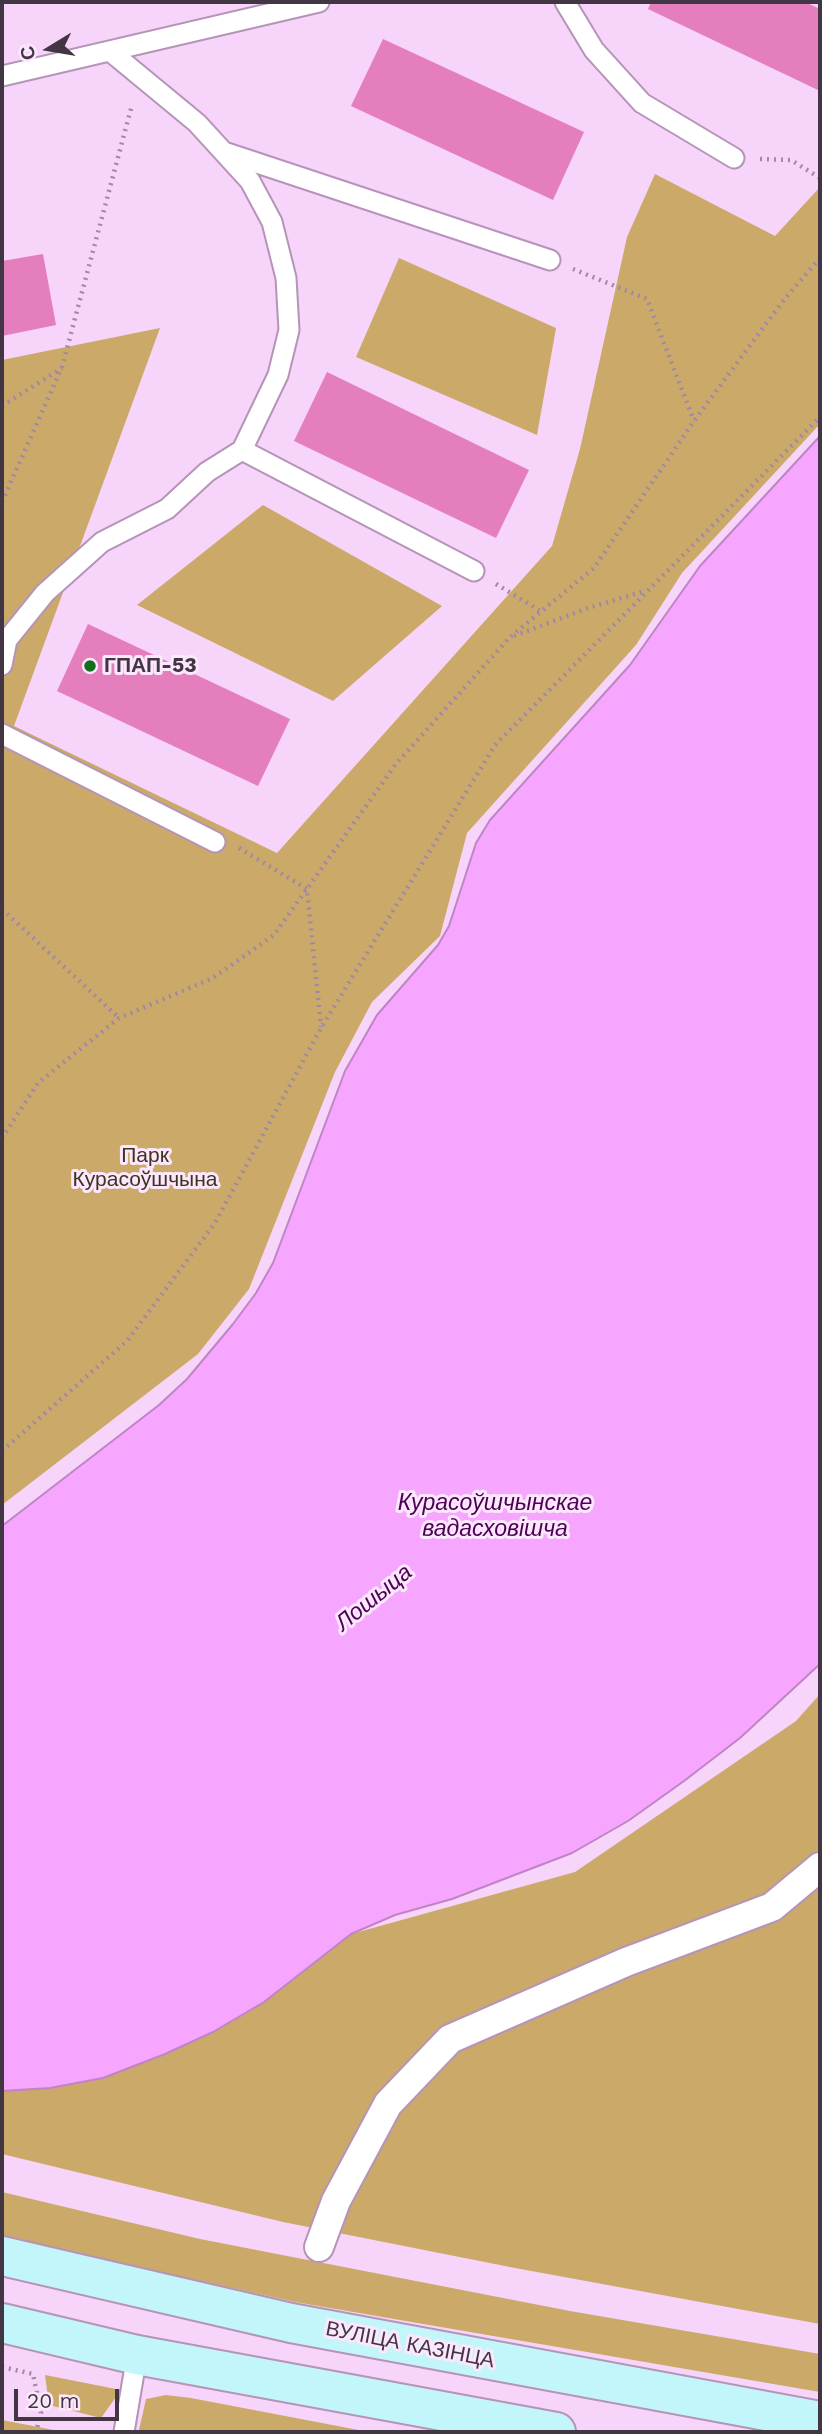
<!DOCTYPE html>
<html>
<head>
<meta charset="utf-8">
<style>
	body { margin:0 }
	#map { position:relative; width:822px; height:2434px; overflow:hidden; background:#f7d4fa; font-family:"Work Sans",sans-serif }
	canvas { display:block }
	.frame { position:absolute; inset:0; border:4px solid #433644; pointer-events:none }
	.north { position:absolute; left:14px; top:14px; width:70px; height:70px; -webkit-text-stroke:5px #fce7fd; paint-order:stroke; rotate:259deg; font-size:19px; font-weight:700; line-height:28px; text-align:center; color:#433644 }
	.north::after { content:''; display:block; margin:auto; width:24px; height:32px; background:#433644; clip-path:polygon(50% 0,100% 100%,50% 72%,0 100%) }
	.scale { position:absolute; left:14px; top:2389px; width:105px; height:32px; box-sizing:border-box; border:4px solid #433644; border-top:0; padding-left:9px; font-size:21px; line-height:24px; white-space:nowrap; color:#433644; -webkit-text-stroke:5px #fce7fd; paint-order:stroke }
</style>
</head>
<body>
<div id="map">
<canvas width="822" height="2434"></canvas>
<div class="frame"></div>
<div class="north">С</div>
<div class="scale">20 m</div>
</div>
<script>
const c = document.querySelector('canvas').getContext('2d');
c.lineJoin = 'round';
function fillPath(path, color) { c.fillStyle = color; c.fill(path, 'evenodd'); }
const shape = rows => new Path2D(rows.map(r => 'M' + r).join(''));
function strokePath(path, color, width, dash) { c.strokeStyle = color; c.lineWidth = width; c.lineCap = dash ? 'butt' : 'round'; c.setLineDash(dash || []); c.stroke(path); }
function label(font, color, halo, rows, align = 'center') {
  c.font = font + ' "Work Sans",sans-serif'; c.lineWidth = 6; c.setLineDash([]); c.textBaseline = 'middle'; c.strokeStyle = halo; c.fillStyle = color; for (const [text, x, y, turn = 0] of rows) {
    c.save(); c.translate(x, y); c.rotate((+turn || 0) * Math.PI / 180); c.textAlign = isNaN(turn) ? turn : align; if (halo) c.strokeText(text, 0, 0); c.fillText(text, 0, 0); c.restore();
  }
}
fillPath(shape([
	[655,174,775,236,820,187,820,424,682,573,636,645,467,833,440,936,372,1002,335,1072,249,1289,198,1354,2,1505,2,360,160,328,14,726,277,853,552,546,580,449,627,237],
	[399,258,556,328,537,435,356,357],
	[263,505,442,606,333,701,137,605],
	[820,1694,820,2324,515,2268,283,2222,2,2154,2,2091,50,2088,103,2078,165,2054,213,2032,264,2002,351,1934,575,1872,796,1721],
	[2,2192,200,2239,570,2311,820,2354,820,2392,295,2302,79,2254,2,2235],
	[45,2375,121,2390,101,2418,49,2405],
	[166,2395,191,2398,369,2432,139,2430,146,2399],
	[2,2420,64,2432,2,2432]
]), '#cbaa69');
const water = shape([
	[820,436,820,1664,740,1738,684,1781,628,1821,572,1853,452,1899,395,1915,351,1934,264,2002,213,2032,165,2054,103,2078,50,2088,2,2091,2,1526,159,1405,187,1379,233,1324,256,1293,273,1263,345,1071,377,1015,438,945,449,926,476,843,490,820,630,665,700,566,820,436]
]);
fillPath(water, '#f6a6fe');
strokePath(water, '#c084c6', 2);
fillPath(shape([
	[651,2,805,2,820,9,820,91,648,9],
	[383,39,584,132,553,200,351,106],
	[43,254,56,325,2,336,2,261],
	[327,372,529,470,496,538,294,441],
	[88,624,290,719,258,786,57,691]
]), '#e57ebd');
const service = shape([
	[565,2,594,50,642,103,734,158],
	[2,76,319,2],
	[227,153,550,260],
	[242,450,474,571],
	[2,665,7,640,45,593,102,542,167,509,207,472,242,450,278,375,289,330,286,278,272,222,250,181,197,123,111,52],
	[2,734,215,842],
	[124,2432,137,2355]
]);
const pedestrian = shape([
	[319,2247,336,2201,388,2104,450,2039,626,1962,772,1907,820,1867]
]);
const secondary = shape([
	[2,2256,291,2323,820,2421],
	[2,2323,137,2355,556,2432]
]);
strokePath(service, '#b594b8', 23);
strokePath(pedestrian, '#b594b8', 32);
strokePath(secondary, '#b594b8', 42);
strokePath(shape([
	[760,159,791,160,820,178],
	[573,269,647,299,694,421],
	[2,406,62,368],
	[2,502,62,367,132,105],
	[496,584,542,612],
	[514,636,588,608,645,591],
	[239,848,307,889,321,1027],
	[2,909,119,1018],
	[2,1138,38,1083,119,1018,213,978,274,935,396,764,510,637,594,568,694,421,783,301,820,258],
	[2,1451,127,1341,215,1223,321,1028,495,745,820,417],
	[2,2367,33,2374,41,2413,36,2432]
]), '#a188a3', 4.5, [2, 5]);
strokePath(service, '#fff', 19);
strokePath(pedestrian, '#fff', 28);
strokePath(secondary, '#c3f6fa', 38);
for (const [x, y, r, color] of [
	[90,666,7,"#126e1a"]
]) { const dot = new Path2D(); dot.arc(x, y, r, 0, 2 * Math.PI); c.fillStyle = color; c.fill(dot); strokePath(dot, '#fce7fd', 2.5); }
label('bold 21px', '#433644', '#fce7fd', [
	["ГПАП-53",104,666]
], 'left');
label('21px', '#3d331f', '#fce7fd', [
	["Парк",145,1156],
	["Курасоўшчына",145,1180]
]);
label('21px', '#433644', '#fce7fd', [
	["ВУЛІЦА КАЗІНЦА",410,2345,11]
]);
label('italic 23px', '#4d0155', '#fce7fd', [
	["Курасоўшчынскае",495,1503],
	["вадасховішча",495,1529],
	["Лошыца",374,1598,-39]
]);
</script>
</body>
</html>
